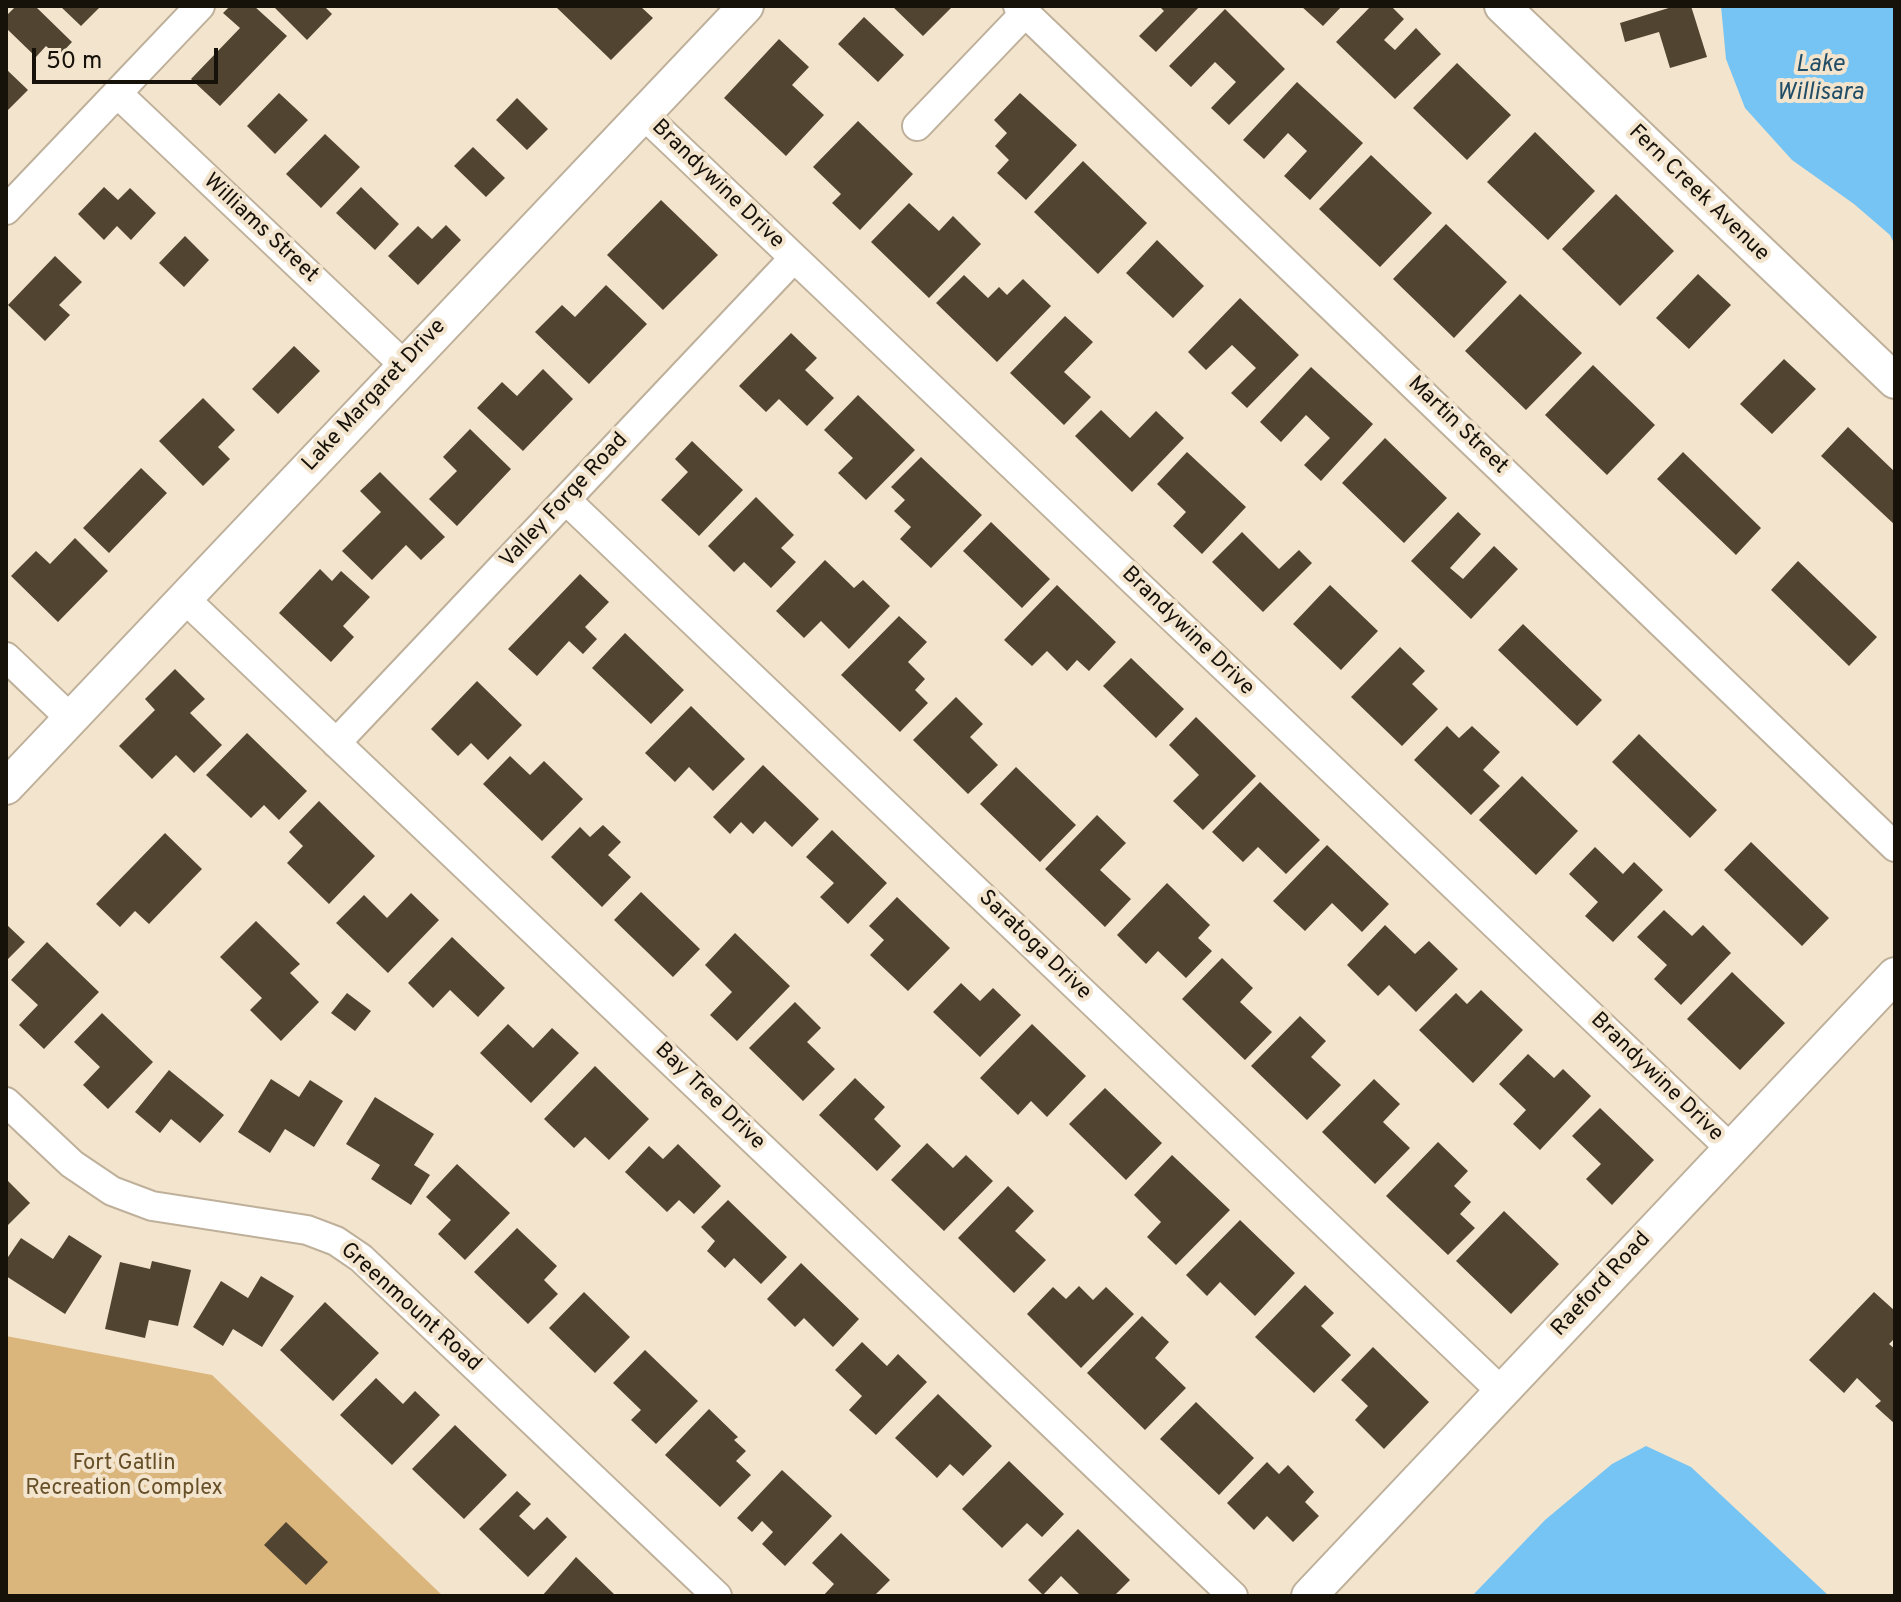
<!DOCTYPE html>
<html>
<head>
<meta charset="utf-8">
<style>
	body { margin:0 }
	#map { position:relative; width:1901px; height:1602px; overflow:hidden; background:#f3e4ce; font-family:Overpass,sans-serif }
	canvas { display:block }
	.frame { position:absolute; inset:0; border:8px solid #161109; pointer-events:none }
	.scale { position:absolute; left:32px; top:48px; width:186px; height:36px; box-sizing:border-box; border:4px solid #161109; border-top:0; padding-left:10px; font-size:24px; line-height:28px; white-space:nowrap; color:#161109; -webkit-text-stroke:6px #f3e4ce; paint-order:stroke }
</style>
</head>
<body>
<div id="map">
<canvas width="1901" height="1602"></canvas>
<div class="frame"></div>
<div class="scale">50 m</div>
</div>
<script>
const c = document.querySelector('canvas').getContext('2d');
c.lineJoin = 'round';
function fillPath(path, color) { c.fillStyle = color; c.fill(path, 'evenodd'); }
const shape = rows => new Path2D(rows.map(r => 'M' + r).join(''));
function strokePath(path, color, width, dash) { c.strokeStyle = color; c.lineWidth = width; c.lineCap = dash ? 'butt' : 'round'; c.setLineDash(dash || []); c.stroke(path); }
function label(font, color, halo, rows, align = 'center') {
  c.font = font + ' Overpass,sans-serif'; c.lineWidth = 8; c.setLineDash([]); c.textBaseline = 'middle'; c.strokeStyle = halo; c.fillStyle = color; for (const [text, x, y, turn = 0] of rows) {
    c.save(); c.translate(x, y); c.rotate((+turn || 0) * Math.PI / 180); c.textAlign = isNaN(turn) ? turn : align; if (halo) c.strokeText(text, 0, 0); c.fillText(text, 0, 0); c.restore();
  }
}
fillPath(shape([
	[6,1336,212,1375,443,1596,6,1596]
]), '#dbb67c');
fillPath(shape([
	[1721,6,1895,6,1895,245,1890,235,1854,204,1792,160,1745,108,1726,59],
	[1646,1446,1691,1467,1829,1596,1472,1596,1545,1520,1612,1464]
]), '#75c4f3');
fillPath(shape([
	[16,6,35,6,72,42,58,57,46,46,36,57,6,28,6,16],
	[60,6,101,6,81,26],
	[230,6,254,6,287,36,220,106,191,79,240,28,223,13],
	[273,6,324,6,332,14,307,40],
	[555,6,640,6,653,18,611,60],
	[892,6,953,6,923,36],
	[1159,6,1200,6,1156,52,1139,36,1164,11],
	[1301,6,1342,6,1323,26],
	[1371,6,1391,6,1404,19,1384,40,1395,50,1416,28,1441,54,1395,99,1336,42],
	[1675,6,1691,6,1707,57,1670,68,1659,32,1625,42,1620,23],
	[1225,9,1285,69,1229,125,1211,108,1236,82,1215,62,1191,87,1169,66],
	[864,17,904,55,878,82,838,44],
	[779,39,809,67,792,85,824,115,786,156,724,98],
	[1457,63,1511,115,1467,160,1413,108],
	[6,69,28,90,6,112],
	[1297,82,1363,143,1310,200,1284,176,1307,151,1288,133,1264,159,1243,140],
	[279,93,308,120,275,154,247,126],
	[1020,93,1077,145,1026,200,997,173,1009,160,995,146,1007,133,994,120],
	[517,98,548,129,527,150,496,120],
	[858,121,913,174,860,230,832,203,841,194,813,167],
	[1535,132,1595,191,1548,240,1487,182],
	[325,134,360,167,321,208,286,174],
	[473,147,505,178,486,197,454,166],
	[1371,155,1432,213,1380,267,1319,209],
	[1083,161,1147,223,1098,274,1034,212],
	[104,187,118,200,130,188,156,213,131,240,117,226,104,240,78,214],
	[361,187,399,224,375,250,336,213],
	[1616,194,1674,251,1620,306,1562,249],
	[661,200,718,255,663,310,607,255],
	[909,203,939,231,953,216,981,244,929,298,871,242],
	[1446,224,1507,282,1454,338,1393,279],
	[446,225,461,240,418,285,388,256,418,226,432,239],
	[185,236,209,260,184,287,159,263],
	[1157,240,1204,286,1173,318,1126,273],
	[55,256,82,282,59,305,70,315,45,341,8,305],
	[1698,274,1731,305,1689,349,1656,318],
	[964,275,988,298,999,287,1007,295,1023,279,1051,306,997,362,936,303],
	[606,285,647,324,589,384,535,332,562,305,575,317],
	[1520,294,1582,353,1526,410,1465,351],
	[1240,298,1299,355,1247,408,1231,393,1256,368,1232,345,1206,370,1188,352],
	[1065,316,1093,342,1064,372,1091,397,1064,425,1010,373],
	[791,333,817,358,805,370,834,398,807,426,779,399,766,412,739,386],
	[294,346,320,371,278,414,252,389],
	[1784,359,1816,389,1772,434,1740,404],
	[1593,365,1655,425,1607,475,1545,415],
	[1311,367,1373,424,1321,481,1304,465,1330,438,1306,415,1281,442,1260,422],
	[543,369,573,399,523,451,477,408,502,382,517,396],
	[858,395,915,450,866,500,838,473,853,458,824,430],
	[203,398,235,430,218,447,230,459,203,486,159,441],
	[1101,410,1130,438,1156,411,1184,438,1132,492,1075,436],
	[1848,427,1895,472,1895,525,1821,456],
	[470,429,511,469,457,526,429,499,457,471,443,457],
	[1385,438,1447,498,1404,543,1342,483],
	[692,441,743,490,699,536,661,500,688,472,675,459],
	[1187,452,1246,507,1202,554,1173,526,1186,512,1157,484],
	[1683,452,1761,528,1736,555,1657,479],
	[921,457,982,515,931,568,900,539,911,527,894,511,905,500,891,487],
	[141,468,167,493,109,553,83,528],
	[380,472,445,537,421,560,406,545,372,580,342,551,381,512,360,491],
	[756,497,794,535,781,548,796,562,771,588,744,562,734,572,708,546],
	[1458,512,1481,534,1450,568,1463,579,1494,546,1518,569,1471,619,1411,561],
	[991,522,1050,579,1022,608,963,551],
	[1242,532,1279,569,1299,550,1312,563,1263,612,1212,562],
	[75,538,108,571,58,622,11,576,36,551,50,564],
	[825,560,854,588,863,580,890,606,849,649,821,621,804,638,776,611],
	[1798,561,1877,637,1849,666,1771,590],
	[320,569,332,581,341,571,370,597,343,626,354,637,331,662,279,613],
	[580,574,609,602,585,627,597,639,583,654,569,641,537,676,508,649],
	[1057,585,1116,642,1089,671,1077,660,1067,671,1047,651,1032,666,1004,640],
	[1330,585,1378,631,1341,670,1293,624],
	[899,616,927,642,908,662,925,679,915,690,928,703,900,732,841,675],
	[1523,624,1602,700,1577,726,1498,650],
	[625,633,684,690,651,724,592,668],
	[1400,647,1425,671,1412,684,1438,709,1402,746,1351,697],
	[1131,658,1184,709,1156,738,1103,686],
	[175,669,205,699,190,713,222,745,194,773,176,755,152,779,119,746,155,710,145,699],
	[477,681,522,725,488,760,471,743,458,756,431,729],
	[956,697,983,724,970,737,998,765,968,794,913,740],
	[691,706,745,759,713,791,689,767,675,782,645,753],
	[1196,717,1256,776,1203,830,1173,801,1199,775,1169,745],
	[1447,726,1459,738,1472,726,1500,752,1483,770,1500,786,1471,815,1414,760],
	[247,733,307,791,279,820,264,805,251,818,206,775],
	[1639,734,1717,810,1690,838,1612,762],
	[510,756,530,775,544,761,583,799,542,841,483,784],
	[763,765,819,819,792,847,765,821,753,834,741,822,730,834,713,817],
	[1016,767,1076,825,1040,862,980,804],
	[1522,776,1578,831,1536,875,1479,820],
	[1260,782,1320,840,1286,874,1258,847,1243,862,1212,832],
	[319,801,375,856,329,904,287,863,303,846,289,832],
	[1097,815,1126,843,1100,870,1131,899,1105,927,1045,869],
	[603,825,621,842,608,855,631,877,602,907,551,857,580,827,590,837],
	[832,830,887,883,848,924,820,897,834,883,806,857],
	[165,833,202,869,149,924,135,911,120,927,96,904],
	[1751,842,1829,918,1802,946,1724,870],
	[1327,845,1389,904,1362,932,1332,903,1305,931,1273,901],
	[1595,847,1623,874,1634,862,1663,890,1613,942,1585,916,1598,902,1569,874],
	[1167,883,1210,925,1198,938,1212,951,1186,978,1158,951,1146,964,1117,935],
	[641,892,700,949,673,977,614,920],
	[411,893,439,920,388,973,336,923,364,895,387,918],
	[897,897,950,948,908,991,870,955,884,940,869,926],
	[1664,910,1692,936,1703,925,1731,953,1681,1005,1654,979,1667,965,1637,937],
	[256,921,300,964,290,973,319,1002,281,1041,250,1010,262,998,220,957],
	[6,924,25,942,6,961],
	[1385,925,1415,954,1429,941,1458,969,1416,1012,1389,985,1378,996,1347,965],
	[735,933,790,986,737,1041,710,1015,732,992,705,965],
	[452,937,505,988,478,1017,450,990,433,1008,408,983],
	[47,942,99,992,44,1049,19,1025,38,1005,11,980],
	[1222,958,1253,988,1240,1002,1272,1032,1245,1060,1182,999],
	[1732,972,1785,1023,1740,1070,1687,1019],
	[961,983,980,1001,993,988,1021,1015,980,1057,933,1012],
	[1481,990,1523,1030,1473,1083,1419,1030,1456,993,1467,1004],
	[347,993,371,1011,355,1031,331,1013],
	[795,1002,821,1028,807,1042,835,1069,803,1101,749,1048],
	[102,1013,153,1062,108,1109,83,1085,100,1067,74,1042],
	[1300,1016,1326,1041,1311,1057,1341,1085,1307,1120,1251,1066],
	[508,1024,533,1048,552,1028,579,1053,531,1103,480,1053],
	[1032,1024,1086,1076,1047,1117,1031,1101,1018,1115,980,1078],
	[1528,1054,1554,1078,1563,1069,1591,1096,1540,1150,1513,1124,1526,1110,1499,1084],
	[595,1066,649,1119,609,1160,585,1137,574,1148,544,1119],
	[169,1070,224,1115,200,1143,171,1119,160,1133,135,1112],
	[855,1078,885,1107,874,1119,901,1146,877,1171,819,1115],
	[271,1079,299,1097,310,1080,343,1101,314,1147,285,1129,270,1153,238,1132],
	[1374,1079,1400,1104,1383,1122,1410,1148,1375,1184,1322,1132],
	[1105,1088,1162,1143,1126,1180,1069,1124],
	[375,1097,434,1134,414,1165,430,1175,411,1205,371,1179,380,1165,346,1144],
	[1600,1108,1654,1160,1612,1205,1586,1179,1601,1164,1572,1136],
	[1438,1142,1468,1171,1454,1186,1471,1202,1460,1214,1475,1228,1448,1255,1386,1196],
	[927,1143,953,1168,966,1155,993,1181,944,1231,891,1180],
	[678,1144,721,1186,694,1214,679,1200,667,1212,625,1172,649,1146,663,1159],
	[1172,1155,1230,1210,1176,1265,1147,1237,1161,1222,1134,1195],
	[457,1164,510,1213,465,1260,438,1234,451,1220,426,1197],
	[6,1179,30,1203,6,1227],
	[1008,1186,1034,1211,1015,1231,1046,1260,1014,1293,958,1238],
	[728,1200,787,1257,761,1284,734,1258,725,1268,707,1251,715,1241,701,1227],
	[1504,1211,1559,1264,1511,1314,1456,1261],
	[1240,1220,1295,1273,1255,1316,1220,1282,1207,1296,1186,1275],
	[517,1228,557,1266,544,1280,558,1294,528,1324,474,1272],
	[69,1235,102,1256,65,1314,6,1276,6,1260,21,1238,53,1259],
	[152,1261,191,1270,178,1326,149,1320,145,1338,105,1329,120,1262,150,1269],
	[801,1263,859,1319,833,1347,804,1318,795,1327,767,1299],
	[261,1276,294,1296,262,1347,233,1329,223,1346,193,1327,221,1281,248,1298],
	[1305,1285,1334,1313,1321,1326,1351,1355,1314,1393,1255,1337],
	[1079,1286,1093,1300,1106,1287,1134,1314,1081,1368,1027,1314,1053,1287,1066,1299],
	[584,1292,630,1337,595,1373,549,1328],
	[1874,1292,1895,1311,1895,1338,1889,1344,1895,1349,1895,1424,1875,1406,1881,1401,1857,1378,1844,1393,1809,1360],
	[325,1302,379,1353,333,1401,280,1350],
	[1142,1316,1169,1342,1155,1358,1186,1388,1145,1430,1087,1373],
	[862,1342,887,1366,898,1354,927,1382,876,1435,849,1410,862,1396,835,1370],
	[1373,1347,1429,1402,1384,1449,1355,1420,1368,1406,1341,1380],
	[645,1350,698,1401,656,1444,631,1420,641,1410,613,1383],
	[376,1378,403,1404,415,1391,440,1415,392,1465,340,1415],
	[938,1394,992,1446,963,1476,950,1464,937,1478,895,1438],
	[1196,1402,1254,1458,1219,1495,1160,1439],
	[709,1409,738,1437,734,1440,746,1451,736,1461,751,1475,720,1507,665,1455],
	[455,1425,507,1475,464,1519,412,1469],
	[1009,1461,1064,1514,1042,1537,1027,1523,1002,1548,962,1509],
	[1267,1462,1279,1474,1288,1465,1314,1492,1305,1502,1319,1516,1293,1542,1267,1516,1254,1530,1227,1503],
	[782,1470,832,1516,785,1566,762,1544,773,1532,762,1521,752,1532,737,1518],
	[517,1491,531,1504,519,1516,534,1530,547,1517,567,1537,528,1577,479,1529],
	[286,1522,328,1562,306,1585,264,1545],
	[1078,1529,1130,1580,1114,1596,1081,1596,1061,1576,1043,1595,1028,1580],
	[841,1533,890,1580,874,1596,823,1596,834,1584,812,1563],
	[576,1557,616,1596,542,1596]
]), '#514532');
const minor = shape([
	[1018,6,1895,847],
	[117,93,404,365],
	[644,115,1730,1148],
	[917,126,1025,13],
	[6,210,200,6],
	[566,500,1502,1392],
	[185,599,1233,1596],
	[6,657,70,718],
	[336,743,794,258],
	[6,1102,72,1164,112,1191,152,1206,307,1230,336,1241,361,1258,717,1596]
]);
const tertiary = shape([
	[1502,6,1895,381],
	[6,787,746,6],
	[1309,1596,1895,975]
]);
strokePath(minor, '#beb09a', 32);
strokePath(tertiary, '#beb09a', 38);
strokePath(minor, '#fff', 28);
strokePath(tertiary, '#fff', 34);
label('22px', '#161109', '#f3e4ce', [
	["Brandywine Drive",717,185,44],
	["Fern Creek Avenue",1698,194,44],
	["Williams Street",260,229,43],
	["Lake Margaret Drive",375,396,-47],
	["Martin Street",1457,426,44],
	["Valley Forge Road",565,501,-47],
	["Brandywine Drive",1187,632,44],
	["Saratoga Drive",1034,946,44],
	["Brandywine Drive",1656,1078,44],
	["Bay Tree Drive",709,1097,44],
	["Raeford Road",1602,1285,-47],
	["Greenmount Road",410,1308,42]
]);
label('22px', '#674f28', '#f3e4ce', [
	["Fort Gatlin",124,1465],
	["Recreation Complex",124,1490]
]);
label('italic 24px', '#214d66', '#f3e4ce', [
	["Lake",1820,66],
	["Willisara",1820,94]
]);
</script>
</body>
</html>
